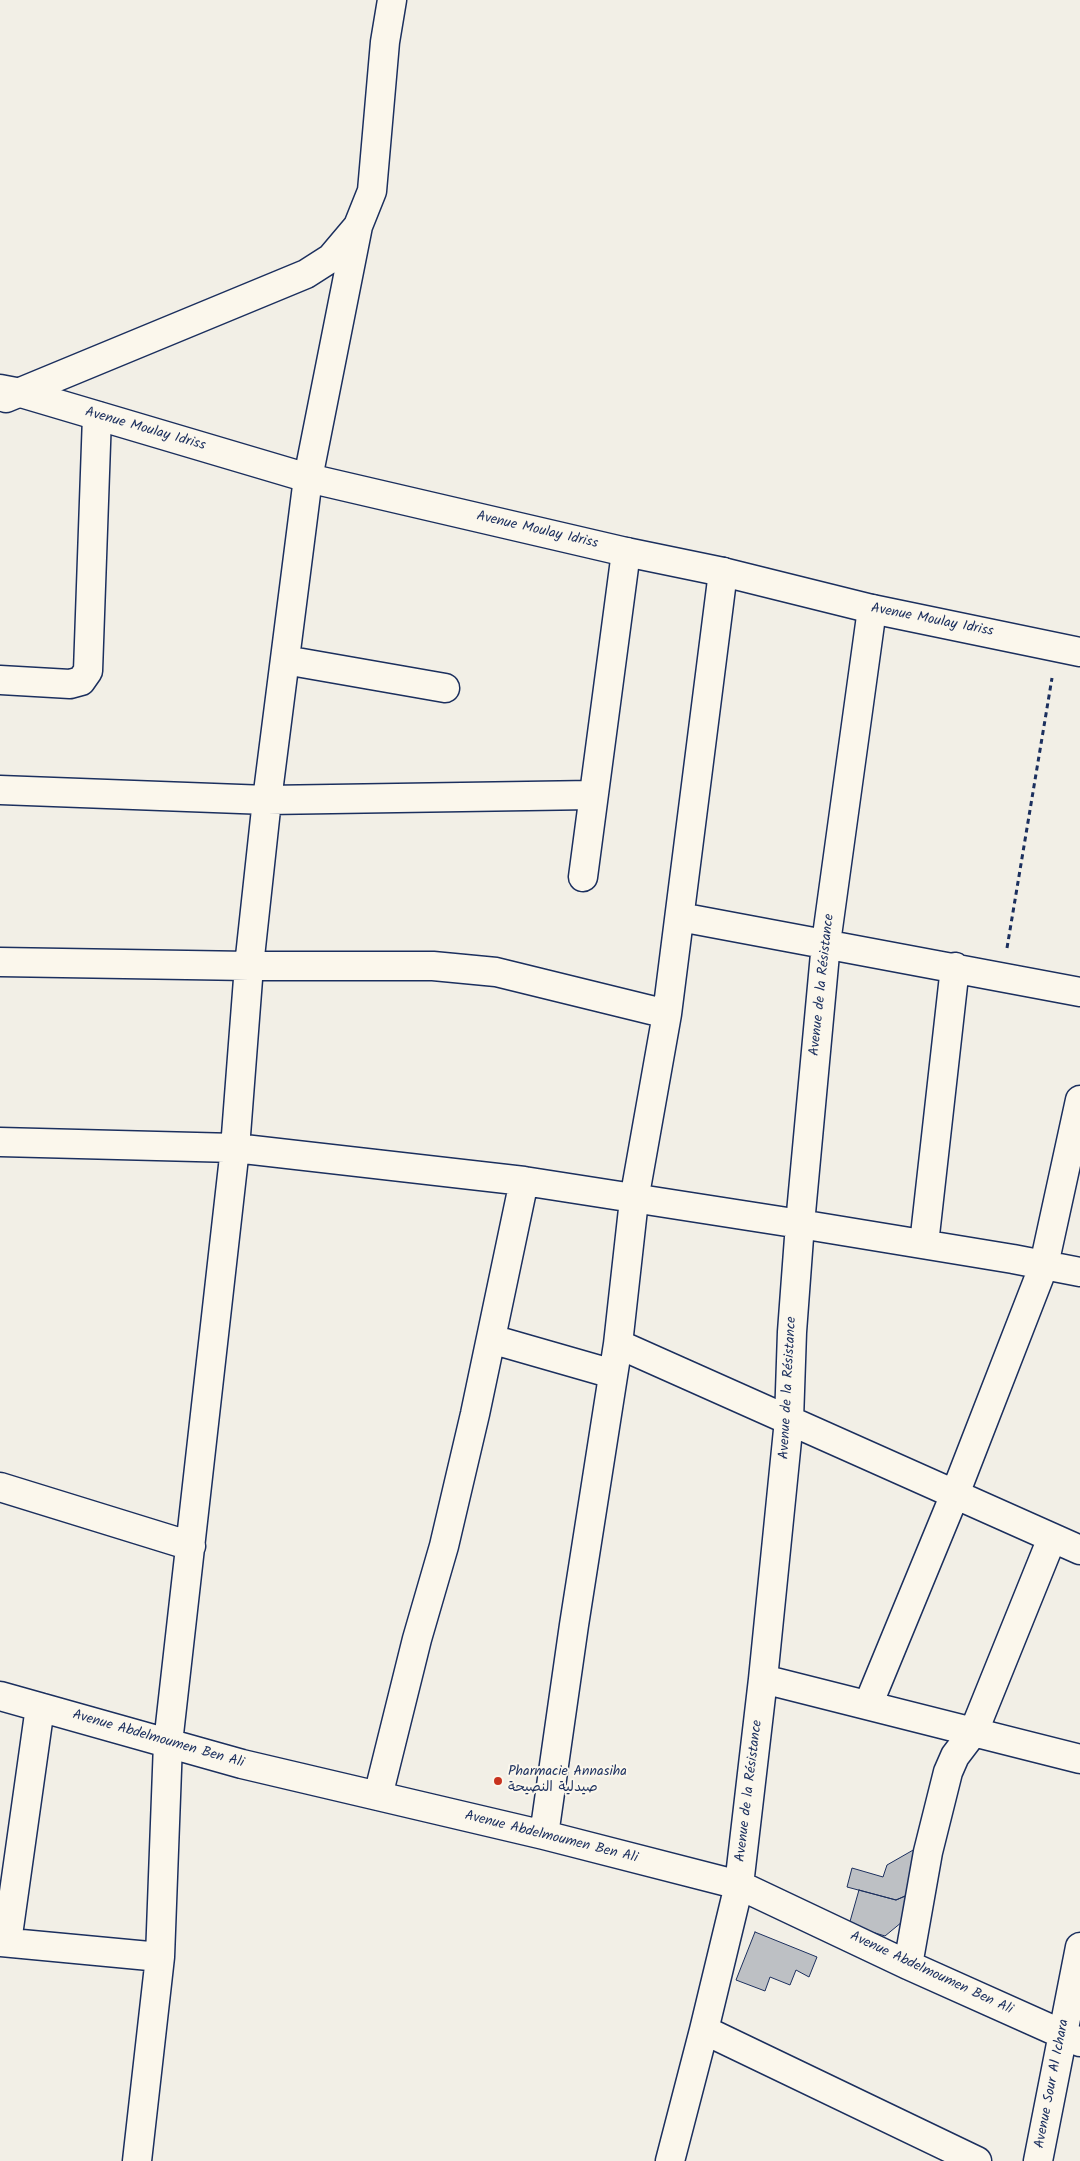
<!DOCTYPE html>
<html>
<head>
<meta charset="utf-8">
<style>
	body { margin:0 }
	canvas { display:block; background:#f2efe6 }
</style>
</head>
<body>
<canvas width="1080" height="2161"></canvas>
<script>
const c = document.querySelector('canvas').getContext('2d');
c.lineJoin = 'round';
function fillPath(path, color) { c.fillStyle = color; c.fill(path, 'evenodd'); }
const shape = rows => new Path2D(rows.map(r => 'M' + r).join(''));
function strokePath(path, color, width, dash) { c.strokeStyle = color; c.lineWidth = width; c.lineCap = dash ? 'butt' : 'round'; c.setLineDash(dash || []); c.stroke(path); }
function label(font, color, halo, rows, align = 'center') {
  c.font = font + ' Kalam,"Playpen Sans Arabic",sans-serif'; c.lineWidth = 4; c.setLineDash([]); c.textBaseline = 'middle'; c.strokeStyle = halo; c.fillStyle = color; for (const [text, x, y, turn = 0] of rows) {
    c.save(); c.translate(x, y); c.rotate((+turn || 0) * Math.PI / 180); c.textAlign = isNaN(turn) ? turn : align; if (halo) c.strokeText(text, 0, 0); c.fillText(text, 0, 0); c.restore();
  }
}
const building = shape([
	[915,1849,916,1891,896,1900,847,1887,852,1868,883,1877,887,1865,915,1849],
	[859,1890,896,1900,908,1895,902,1922,885,1936,849,1925,859,1890],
	[755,1932,817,1957,809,1977,796,1970,790,1985,770,1977,765,1991,736,1980,755,1932]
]);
fillPath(building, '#bdc0c4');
strokePath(building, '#1b2f5e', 1);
const minor = shape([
	[6,398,306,274,331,258,358,226,372,191,385,42,392,0],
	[285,660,445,688],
	[0,680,70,684,81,681,88,671,97,416],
	[0,790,267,800,592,795],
	[583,877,626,552],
	[680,917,1080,992],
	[0,962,249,966,433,966,496,972,667,1014],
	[0,1142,235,1148,524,1181,800,1224,1013,1259,1080,1272],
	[924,1244,955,967],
	[491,1339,613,1374],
	[618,1344,1080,1550],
	[0,1487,191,1546],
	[763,1679,1080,1759],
	[0,1696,242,1764,544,1835,739,1885,908,1965,1080,2042],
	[868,1705,955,1494,1044,1265,1080,1100],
	[378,1796,417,1639,444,1546,475,1414,524,1181],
	[544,1835,574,1625,618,1344,634,1200,667,1014,723,572],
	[0,1942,160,1957],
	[7,1942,40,1707],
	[908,1965,928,1852,948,1772,955,1756,974,1731,1052,1538],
	[704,2030,977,2161],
	[137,2161,160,1957,168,1743,235,1148,249,966,267,800,308,478,358,226],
	[670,2161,704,2030,739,1885,763,1679,789,1420,792,1332,800,1224,826,943,872,609],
	[1038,2161,1080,1947]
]);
const major = shape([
	[0,389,21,393,308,478,626,552,723,572,872,609,1080,652]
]);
strokePath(minor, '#1b2f5e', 31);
strokePath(major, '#1b2f5e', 31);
strokePath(shape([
	[1007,948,1052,678]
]), '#1b2f5e', 3, [5, 4]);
strokePath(minor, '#fbf7ec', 28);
strokePath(major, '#fbf7ec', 28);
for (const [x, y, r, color] of [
	[498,1781,5,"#c8321e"]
]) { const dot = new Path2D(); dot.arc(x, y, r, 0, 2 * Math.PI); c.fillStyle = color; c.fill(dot); strokePath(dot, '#fbf7ec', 2); }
label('14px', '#1b2f5e', '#fbf7ec', [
	["Avenue Moulay Idriss",145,430,16],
	["Avenue Moulay Idriss",537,531,13],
	["Avenue Moulay Idriss",932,621,11],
	["Avenue de la Résistance",823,985,-84],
	["Avenue de la Résistance",789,1388,-87],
	["Avenue Abdelmoumen Ben Ali",158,1740,16],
	["Avenue de la Résistance",750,1791,-83],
	["Avenue Abdelmoumen Ben Ali",551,1838,14],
	["Avenue Abdelmoumen Ben Ali",931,1974,25],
	["Avenue Sour Al Ichara",1053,2084,-79]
]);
label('14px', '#1b2f5e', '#fbf7ec', [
	["Pharmacie Annasiha",508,1773],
	["صيدلية النصيحة",508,1789]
], 'left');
</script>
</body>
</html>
